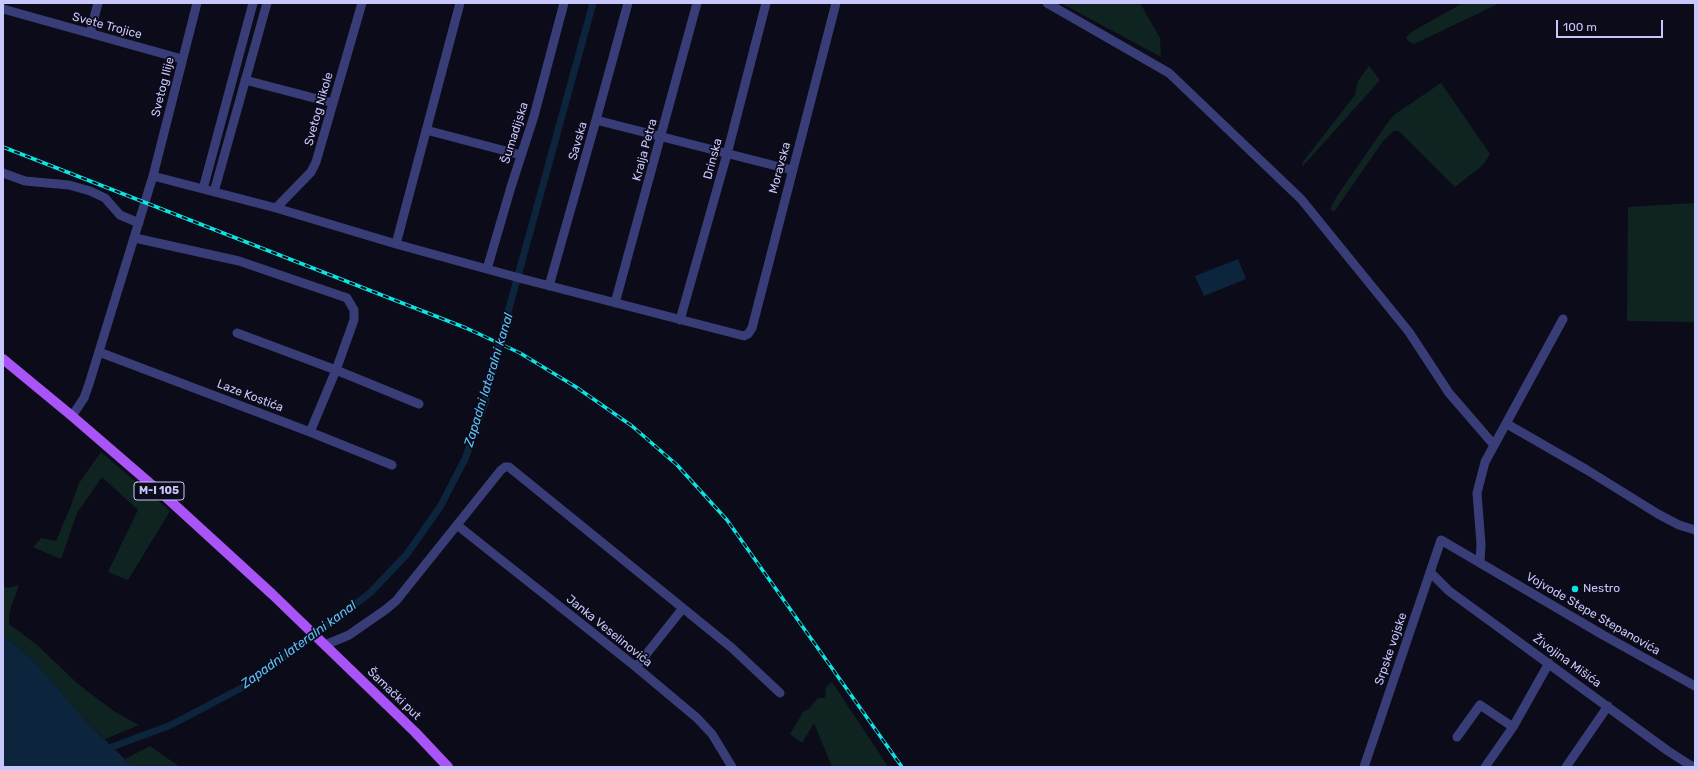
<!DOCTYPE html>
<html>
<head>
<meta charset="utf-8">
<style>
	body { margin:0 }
	#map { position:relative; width:1698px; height:770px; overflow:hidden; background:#0c0b1a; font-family:Rubik,sans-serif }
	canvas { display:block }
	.frame { position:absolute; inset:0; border:4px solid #c8c7fc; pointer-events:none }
	.scale { position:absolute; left:1556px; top:20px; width:107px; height:18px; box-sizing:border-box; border:2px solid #c8c7fc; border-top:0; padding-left:5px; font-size:12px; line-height:14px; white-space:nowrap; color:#c8c7fc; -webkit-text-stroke:3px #0c0b1a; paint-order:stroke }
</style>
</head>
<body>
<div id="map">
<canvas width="1698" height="770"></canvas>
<div class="frame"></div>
<div class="scale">100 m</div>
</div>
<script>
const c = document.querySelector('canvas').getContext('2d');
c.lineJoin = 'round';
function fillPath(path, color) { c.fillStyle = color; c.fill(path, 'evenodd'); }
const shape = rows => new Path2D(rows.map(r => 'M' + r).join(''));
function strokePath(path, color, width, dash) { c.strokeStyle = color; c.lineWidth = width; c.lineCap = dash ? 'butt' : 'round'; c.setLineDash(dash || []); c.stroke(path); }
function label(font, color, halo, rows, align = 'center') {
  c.font = font + ' Rubik,sans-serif'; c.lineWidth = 3.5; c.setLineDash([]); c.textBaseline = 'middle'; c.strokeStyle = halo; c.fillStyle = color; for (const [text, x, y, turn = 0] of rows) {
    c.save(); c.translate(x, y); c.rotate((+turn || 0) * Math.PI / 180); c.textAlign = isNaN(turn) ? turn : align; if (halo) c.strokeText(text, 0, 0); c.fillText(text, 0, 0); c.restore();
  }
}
fillPath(shape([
	[1061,3,1140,3,1160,38,1161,57],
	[1463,3,1500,3,1414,44,1408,41,1406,37,1413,31],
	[1369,66,1380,80,1303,166,1302,163,1355,95,1358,81],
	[1441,83,1490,154,1483,165,1455,187,1399,131,1394,131,1383,141,1334,212,1330,209,1337,196,1386,125,1394,115],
	[1695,203,1695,322,1627,321,1628,207],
	[101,452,170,511,128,580,108,572,138,510,102,477,77,513,61,559,33,547,41,538,56,541,70,508,79,483],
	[19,585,9,613,9,624,37,645,78,684,115,712,139,725,105,739,87,722,34,661,3,635,3,586,8,588],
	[832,682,887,765,885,767,832,767,814,723,802,743,790,734,803,712,809,709,818,698,825,698,826,687],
	[150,746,180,767,133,767,125,759]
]), '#0f2421');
fillPath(shape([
	[1238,259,1246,279,1204,296,1195,276],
	[3,635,34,661,87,722,133,767,3,767]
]), '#0d243d');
strokePath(shape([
	[104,750,171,725,247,685,370,593,407,554,440,507,465,459,485,403,497,352,593,3]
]), '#0d243d', 7);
strokePath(shape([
	[1047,3,1169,73,1301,199,1409,332,1449,393,1494,445],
	[3,9,182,59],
	[90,33,98,3],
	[245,80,333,103],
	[596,120,792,170],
	[426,130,521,155],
	[3,173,25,181,69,185,90,191,105,198,120,215,139,223],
	[153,176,276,208,396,244,523,279,744,336,748,334,752,328,836,3],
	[203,189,253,3],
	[214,192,267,3],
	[276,208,311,172,316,162,362,3],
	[135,238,239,261,347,298,354,310,354,320,336,370,310,432],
	[396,244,460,3],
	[487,269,511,187,534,116,564,3],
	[549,286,596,120,628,3],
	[615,303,697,3],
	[680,320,727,154,766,3],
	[237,333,336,370,419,404],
	[99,352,310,432,392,465],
	[72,416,84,398,89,384,153,176,197,3],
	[1507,424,1587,470,1658,514,1679,525,1695,530],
	[457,525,636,667,697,718,712,734,732,767],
	[1480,563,1481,544,1477,493,1485,462,1563,319],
	[1430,572,1449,591,1668,751,1693,767],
	[325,645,349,635,385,610,396,601,501,470,505,467,509,467,732,648,780,693],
	[636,667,683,608],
	[1457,737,1480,705,1513,727],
	[1364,767,1441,540,1603,635,1695,686],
	[1485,767,1513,727,1549,663],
	[1566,767,1608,706]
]), '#393d77', 9);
strokePath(shape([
	[3,359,72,416,167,498,272,594,415,732,448,767]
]), '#a854f7', 10);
const rail = shape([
	[3,147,466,328,520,353,576,387,632,426,677,465,727,520,902,767]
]);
strokePath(rail, '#0be5e3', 3.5);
strokePath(rail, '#0c0b1a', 2, [6]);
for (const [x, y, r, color] of [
	[1575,589,4,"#0be5e3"]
]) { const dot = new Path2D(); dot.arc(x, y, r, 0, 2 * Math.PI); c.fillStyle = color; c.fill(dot); strokePath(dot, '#0c0b1a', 1.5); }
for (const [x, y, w] of [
	[159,491,50]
]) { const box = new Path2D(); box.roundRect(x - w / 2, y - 9, w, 18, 3); c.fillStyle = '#0c0b1a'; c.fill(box); strokePath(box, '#c8c7fc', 1); }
label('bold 11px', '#c8c7fc', null, [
	["M-I 105",159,491]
]);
label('12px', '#c8c7fc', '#0c0b1a', [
	["Svete Trojice",107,26,15],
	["Svetog Ilije",163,87,-76],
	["Svetog Nikole",319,109,-74],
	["Šumadijska",515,133,-72],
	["Savska",578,141,-74],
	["Kralja Petra",645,150,-75],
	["Drinska",713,159,-75],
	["Moravska",780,168,-75],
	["Laze Kostića",250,396,21],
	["Vojvode Stepe Stepanovića",1593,614,30],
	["Janka Veselinovića",609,631,39],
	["Srpske vojske",1391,649,-71],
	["Živojina Mišića",1567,661,36],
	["Šamački put",394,694,44]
]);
label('12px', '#c8c7fc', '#0c0b1a', [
	["Nestro",1583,589]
], 'left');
label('italic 13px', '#5bc0f7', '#0c0b1a', [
	["Zapadni lateralni kanal",489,380,-73],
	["Zapadni lateralni kanal",299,645,-36]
]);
</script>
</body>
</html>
